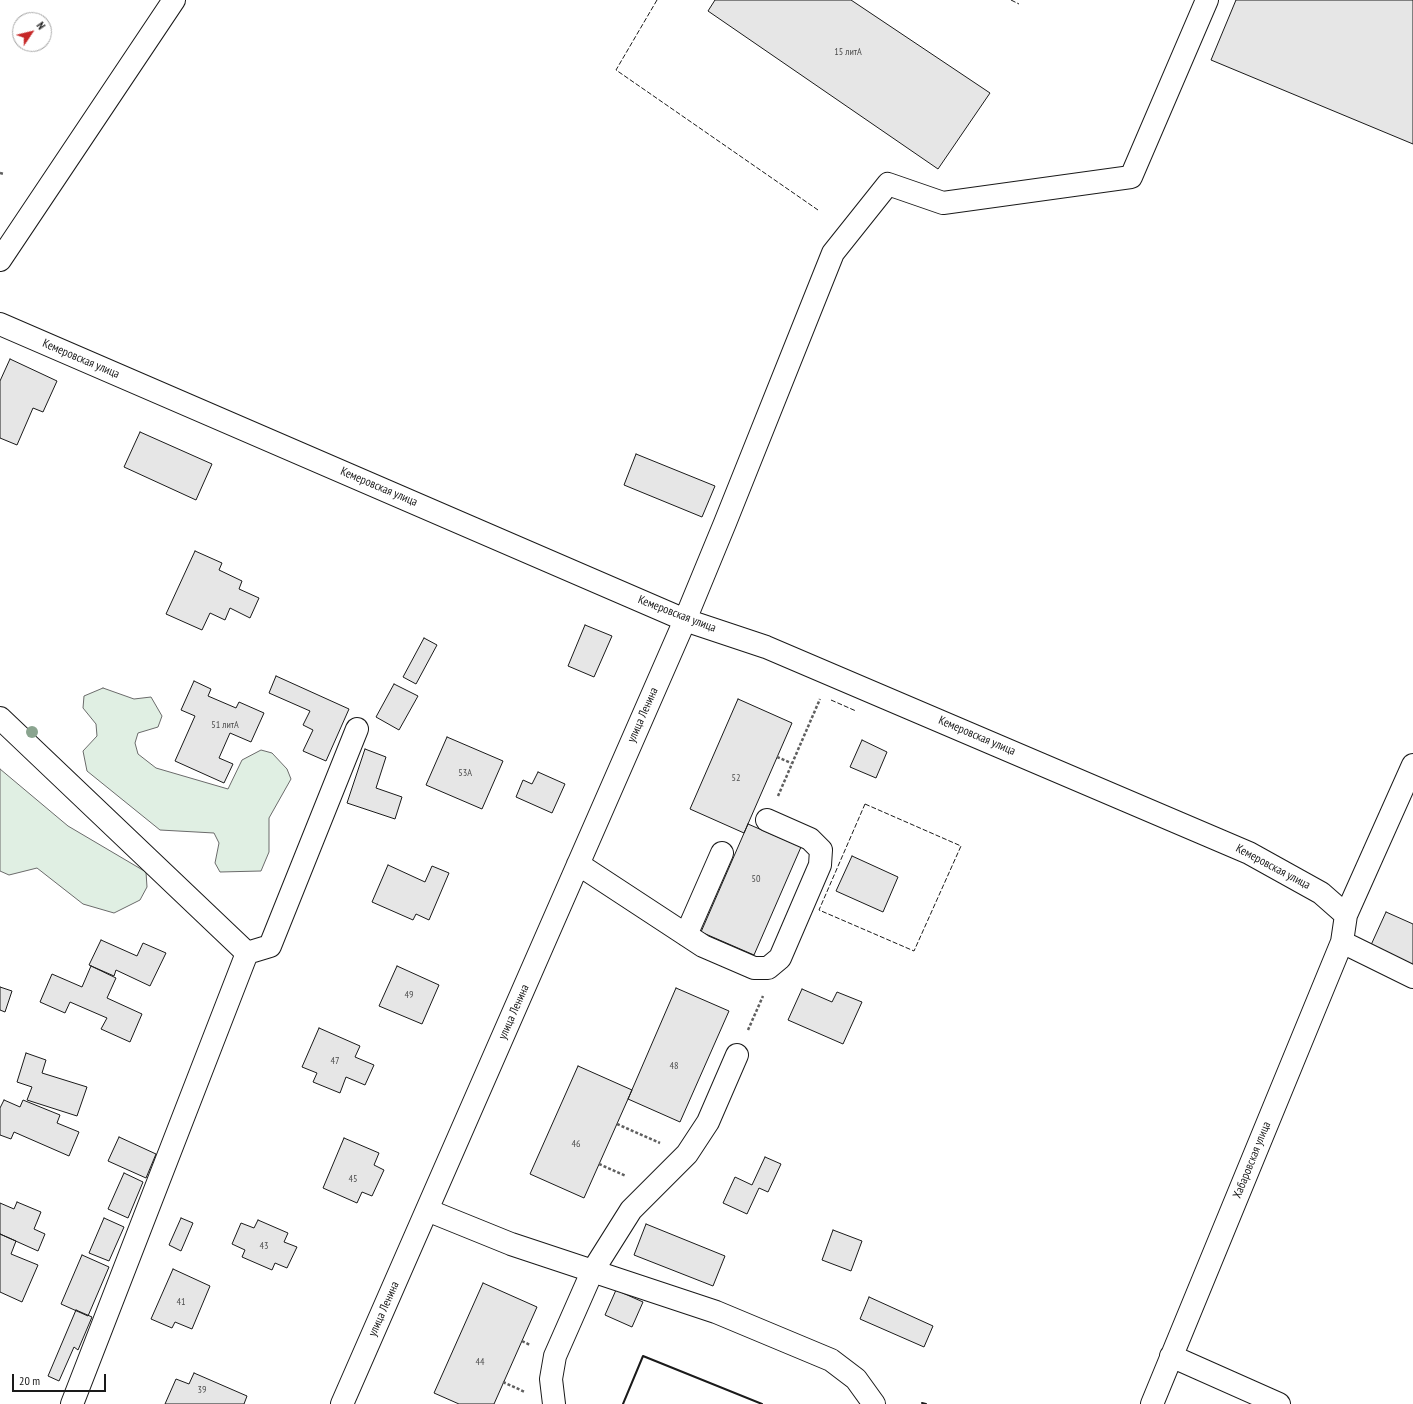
<!DOCTYPE html>
<html>
<head>
<meta charset="utf-8">
<style>
	body { margin:0 }
	#map { position:relative; width:1413px; height:1404px; overflow:hidden; background:#fff; font-family:"PT Sans Narrow",sans-serif }
	canvas { display:block }
	.north { position:absolute; left:12px; top:12px; width:40px; height:40px; box-sizing:border-box; background:#fff; border:1px solid #a3a3a3; border-radius:50%; rotate:55deg; font-size:11px; font-weight:700; line-height:16px; text-align:center; color:#1a1a1a }
	.north::after { content:''; display:block; margin:auto; width:14px; height:18px; background:#c62828; clip-path:polygon(50% 0,100% 100%,50% 72%,0 100%) }
	.scale { position:absolute; left:12px; top:1374px; width:94px; height:18px; box-sizing:border-box; border:2px solid #1a1a1a; border-top:0; padding-left:5px; font-size:12px; line-height:14px; white-space:nowrap; color:#1a1a1a; -webkit-text-stroke:3px #fff; paint-order:stroke }
</style>
</head>
<body>
<div id="map">
<canvas width="1413" height="1404"></canvas>
<div class="north">N</div>
<div class="scale">20 m</div>
</div>
<script>
const c = document.querySelector('canvas').getContext('2d');
c.lineJoin = 'round';
function fillPath(path, color) { c.fillStyle = color; c.fill(path, 'evenodd'); }
const shape = rows => new Path2D(rows.map(r => 'M' + r).join(''));
function strokePath(path, color, width, dash) { c.strokeStyle = color; c.lineWidth = width; c.lineCap = dash ? 'butt' : 'round'; c.setLineDash(dash || []); c.stroke(path); }
function label(font, color, halo, rows, align = 'center') {
  c.font = font + ' "PT Sans Narrow",sans-serif'; c.lineWidth = 3; c.setLineDash([]); c.textBaseline = 'middle'; c.strokeStyle = halo; c.fillStyle = color; for (const [text, x, y, turn = 0] of rows) {
    c.save(); c.translate(x, y); c.rotate((+turn || 0) * Math.PI / 180); c.textAlign = isNaN(turn) ? turn : align; if (halo) c.strokeText(text, 0, 0); c.fillText(text, 0, 0); c.restore();
  }
}
const green = shape([
	[103,688,134,699,151,697,162,716,158,727,138,733,135,743,138,754,156,768,228,789,242,760,261,750,272,753,287,769,291,779,269,818,269,852,261,871,220,872,215,863,219,843,214,833,160,830,87,771,83,751,97,736,96,724,83,708,84,696,103,688],
	[0,769,68,826,146,872,147,887,140,900,114,913,83,904,37,868,9,875,0,871,0,769]
]);
fillPath(green, '#e0efe3');
strokePath(green, '#6a6a6a', 1);
const building = shape([
	[715,0,851,0,990,93,938,169,708,11,715,0],
	[1236,0,1413,0,1413,144,1211,60,1236,0],
	[10,359,57,381,43,412,33,408,17,445,0,438,0,381,10,359],
	[140,432,212,464,196,500,124,467,140,432],
	[636,454,715,486,702,517,624,485,636,454],
	[195,551,222,563,219,570,242,581,239,589,259,598,250,618,230,608,225,620,210,613,202,630,166,614,195,551],
	[585,625,612,636,594,677,568,666,585,625],
	[424,638,437,645,416,684,403,677,424,638],
	[276,676,349,709,326,761,303,751,313,730,303,725,310,711,269,693,276,676],
	[194,681,211,689,208,696,236,708,239,702,264,713,251,742,230,733,219,758,233,764,224,783,175,761,195,716,181,710,194,681],
	[394,684,418,696,399,730,376,717,394,684],
	[738,699,792,723,744,833,690,809,738,699],
	[447,737,503,761,482,809,426,785,447,737],
	[862,740,887,752,876,778,850,767,862,740],
	[365,749,386,757,376,788,402,797,395,819,347,803,365,749],
	[538,772,565,784,552,813,516,797,523,780,532,784,538,772],
	[748,824,801,847,754,955,701,932,748,824],
	[852,856,898,877,883,912,836,891,852,856],
	[388,865,425,882,432,866,449,873,429,920,416,914,413,920,372,902,388,865],
	[1386,912,1413,924,1413,965,1371,945,1386,912],
	[101,940,137,956,143,943,166,953,150,986,116,970,114,976,89,965,101,940],
	[91,966,116,978,107,998,142,1014,130,1042,101,1029,107,1018,70,1002,65,1013,40,1002,52,974,82,987,91,966],
	[397,966,439,985,422,1024,379,1006,397,966],
	[0,987,12,991,5,1012,0,1010,0,987],
	[676,988,729,1011,680,1122,628,1099,676,988],
	[802,989,832,1002,837,992,862,1002,843,1044,788,1020,802,989],
	[319,1028,360,1046,355,1057,374,1065,365,1085,346,1077,340,1093,313,1082,317,1073,302,1067,319,1028],
	[26,1053,46,1060,42,1073,87,1087,77,1116,27,1100,32,1087,17,1082,26,1053],
	[578,1066,632,1090,584,1198,530,1174,578,1066],
	[4,1100,20,1107,23,1100,60,1115,57,1123,79,1132,69,1156,14,1132,11,1139,0,1135,0,1108,4,1100],
	[119,1137,156,1154,146,1178,108,1161,119,1137],
	[344,1138,379,1153,374,1165,384,1170,372,1196,362,1192,357,1203,323,1188,344,1138],
	[765,1157,781,1164,768,1192,759,1188,747,1214,723,1203,735,1177,752,1185,765,1157],
	[124,1173,143,1182,128,1218,108,1209,124,1173],
	[17,1202,41,1212,34,1229,45,1234,38,1251,0,1234,0,1203,14,1209,17,1202],
	[104,1218,124,1227,109,1261,89,1253,104,1218],
	[181,1218,193,1223,181,1251,169,1245,181,1218],
	[258,1220,288,1233,284,1242,297,1247,287,1268,275,1263,272,1270,242,1257,245,1250,232,1244,241,1223,254,1228,258,1220],
	[646,1224,725,1256,713,1286,634,1255,646,1224],
	[833,1230,862,1241,851,1271,822,1260,833,1230],
	[0,1234,16,1241,11,1254,38,1265,22,1302,0,1292,0,1234],
	[82,1255,109,1267,88,1316,61,1304,82,1255],
	[173,1269,210,1286,192,1329,175,1322,172,1328,151,1319,173,1269],
	[483,1283,537,1307,494,1404,459,1404,434,1393,483,1283],
	[616,1290,643,1302,632,1327,605,1315,616,1290],
	[869,1297,933,1326,924,1347,860,1319,869,1297],
	[76,1310,92,1317,78,1350,74,1347,59,1381,48,1376,76,1310],
	[194,1373,247,1396,244,1404,165,1404,176,1379,189,1384,194,1373]
]);
fillPath(building, '#e6e6e6');
strokePath(building, '#1a1a1a', 1);
const minor = shape([
	[0,260,174,0],
	[0,324,685,620,766,647,1249,853,1321,893,1346,915],
	[0,718,247,953],
	[578,864,703,946,754,968,768,968,780,958,820,865,821,850,810,839,767,820],
	[686,935,722,853],
	[1342,942,1413,977],
	[427,1210,511,1244,716,1312,831,1360,856,1379,874,1404],
	[1171,1356,1279,1404],
	[72,1404,247,953,270,946,357,729],
	[342,1404,685,620,725,523,833,253,888,184,943,203,1131,177,1207,0],
	[554,1404,551,1379,555,1356,592,1272,631,1210,687,1154,708,1122,737,1055],
	[1152,1404,1342,942,1346,915,1413,765]
]);
strokePath(minor, '#1a1a1a', 24);
strokePath(shape([
	[0,173,4,174],
	[777,757,791,763],
	[778,796,820,699],
	[748,1030,763,996],
	[617,1124,660,1143],
	[599,1164,626,1176],
	[522,1341,530,1345],
	[503,1382,525,1392]
]), '#5f5f5f', 2.5, [3, 2]);
strokePath(minor, '#fff', 22);
strokePath(shape([
	[657,0,616,70,818,210],
	[1011,0,1019,4],
	[831,700,856,711],
	[865,804,961,846,914,951,819,910,865,804]
]), '#1a1a1a', 1, [5, 2]);
strokePath(shape([
	[922,1403,926,1404],
	[623,1404,643,1356,762,1404]
]), '#1a1a1a', 2);
c.fillStyle = '#8aa48f';
for (const [x, y] of [
	[32,732]
]) { c.beginPath(); c.arc(x, y, 6, 0, 2 * Math.PI); c.fill(); }
label('10px', '#4d4d4d', null, [
	["15 литА",848,52],
	["51 литА",225,725],
	["53А",465,773],
	["52",736,778],
	["50",756,879],
	["49",409,995],
	["47",335,1061],
	["48",674,1066],
	["46",576,1144],
	["45",353,1179],
	["43",264,1246],
	["41",181,1302],
	["44",480,1362],
	["39",202,1390]
]);
label('12px', '#1a1a1a', '#fff', [
	["Кемеровская улица",81,359,23],
	["Кемеровская улица",379,487,23],
	["Кемеровская улица",677,614,21],
	["улица Ленина",643,715,-66],
	["Кемеровская улица",977,736,23],
	["Кемеровская улица",1273,867,28],
	["улица Ленина",514,1012,-66],
	["Хабаровская улица",1252,1160,-68],
	["улица Ленина",384,1309,-66]
]);
</script>
</body>
</html>
